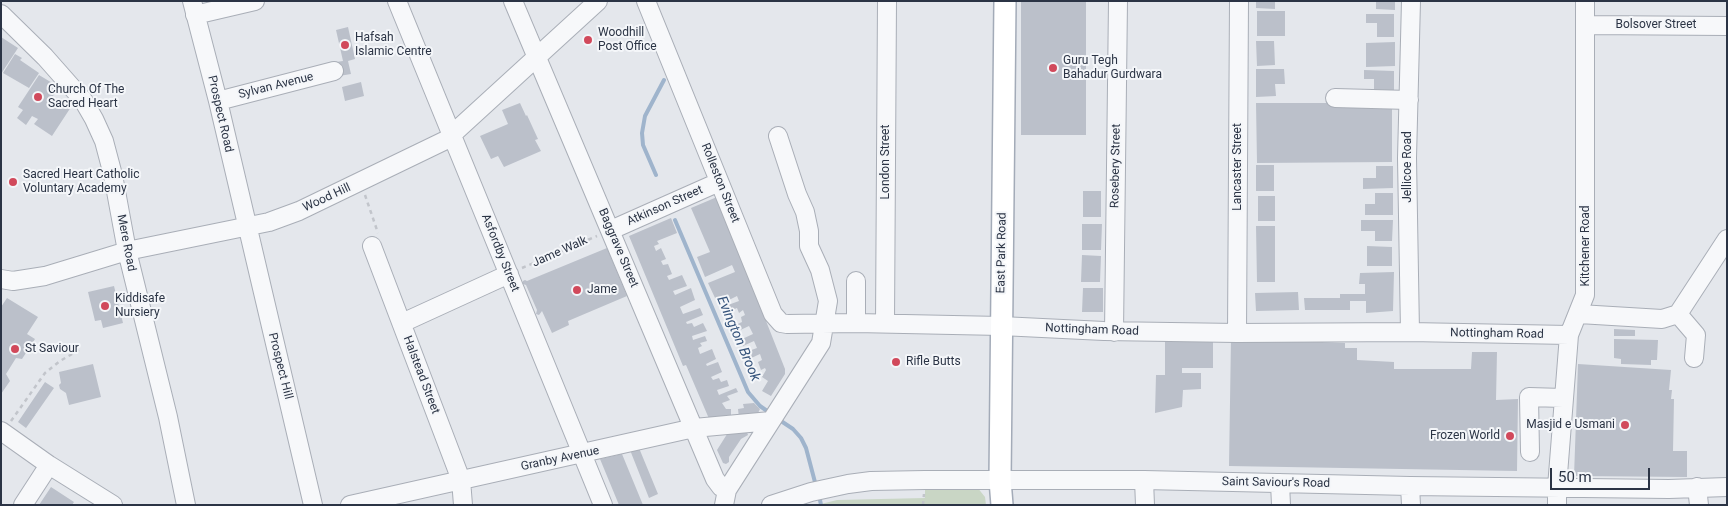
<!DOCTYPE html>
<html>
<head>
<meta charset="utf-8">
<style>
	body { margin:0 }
	#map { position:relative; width:1728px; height:506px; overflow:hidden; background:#e4e7ec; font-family:Roboto,sans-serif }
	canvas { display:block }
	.frame { position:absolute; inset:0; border:2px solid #2b3445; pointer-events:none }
	.scale { position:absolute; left:1550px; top:468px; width:100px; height:22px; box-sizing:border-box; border:2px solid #2b3445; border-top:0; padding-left:6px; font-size:15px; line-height:18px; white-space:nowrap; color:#2b3445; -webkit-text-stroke:4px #f4f6f9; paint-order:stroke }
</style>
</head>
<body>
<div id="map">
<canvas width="1728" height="506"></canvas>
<div class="frame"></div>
<div class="scale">50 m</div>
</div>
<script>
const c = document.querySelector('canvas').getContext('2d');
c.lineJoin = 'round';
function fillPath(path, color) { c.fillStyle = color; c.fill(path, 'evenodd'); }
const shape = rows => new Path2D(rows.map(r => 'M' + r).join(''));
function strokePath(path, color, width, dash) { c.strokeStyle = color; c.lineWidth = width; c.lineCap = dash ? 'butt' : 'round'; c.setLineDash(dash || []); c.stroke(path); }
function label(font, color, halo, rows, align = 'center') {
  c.font = font + ' Roboto,sans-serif'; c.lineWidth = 4; c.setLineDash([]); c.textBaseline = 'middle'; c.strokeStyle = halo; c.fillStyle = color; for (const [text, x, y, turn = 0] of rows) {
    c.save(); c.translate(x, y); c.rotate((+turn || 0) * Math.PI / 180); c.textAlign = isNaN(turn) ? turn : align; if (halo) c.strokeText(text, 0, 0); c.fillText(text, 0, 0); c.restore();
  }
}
fillPath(shape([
	[977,487,985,497,986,505,817,505,837,500,925,498,925,488]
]), '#c9d6c5');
strokePath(shape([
	[656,175,643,145,642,133,645,116,664,80],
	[675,220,748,392,760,406,770,413],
	[778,419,793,429,801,438,806,448,816,486],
	[819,495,821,505]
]), '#9fb4cc', 4);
fillPath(shape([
	[1021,1,1086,1,1086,135,1021,135],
	[1256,1,1275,1,1275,9,1256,8],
	[1376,1,1395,1,1395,10,1376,9],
	[1257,11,1285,11,1285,36,1257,36],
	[1366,14,1394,14,1394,37,1377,37,1377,23,1366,23],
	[348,27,355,59,348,61,351,74,339,76,336,62,343,61,336,30],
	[1,37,18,48,1,74],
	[1256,41,1274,41,1275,65,1257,66],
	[1395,42,1395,66,1366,67,1366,43],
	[15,54,22,58,20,60,39,73,29,88,3,73],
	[1256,69,1284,69,1285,84,1275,84,1276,96,1256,97],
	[1364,70,1394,71,1394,96,1374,95,1374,79,1364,79],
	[39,75,59,87,51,99,57,103,59,99,71,107,52,136,34,124,38,119,32,116,26,125,17,118,23,110,18,107],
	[361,82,364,96,345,101,342,87],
	[520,103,526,116,527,115,538,139,535,140,541,151,504,167,498,156,491,159,480,136,508,124,502,110],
	[1256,103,1392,103,1392,162,1257,163],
	[1256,165,1274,165,1274,191,1256,191],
	[1376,166,1393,166,1393,188,1363,189,1363,178,1376,178],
	[1083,191,1101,191,1101,217,1083,217],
	[1375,193,1393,193,1393,215,1365,215,1365,204,1375,204],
	[1258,196,1275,196,1275,221,1258,221],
	[717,197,785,369,785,374,771,396,762,391,768,381,762,377,766,370,765,368,761,370,758,362,762,360,760,354,747,360,743,353,757,348,754,341,743,346,740,340,753,334,749,326,734,333,731,327,742,322,741,317,745,315,743,310,739,313,737,308,730,311,728,305,739,301,737,296,725,302,723,297,716,300,708,283,735,272,732,265,705,277,697,257,710,252,691,208],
	[671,218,677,233,657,241,659,244,654,246,656,251,661,248,666,259,661,261,663,265,668,264,672,274,667,276,669,280,682,275,687,286,673,291,675,295,691,288,695,300,680,307,683,314,700,308,703,315,686,322,687,324,692,323,694,327,703,323,707,331,692,336,693,340,705,336,707,341,700,343,702,346,698,348,700,354,712,349,716,359,706,364,707,366,718,362,722,372,711,377,713,380,719,378,721,382,727,380,729,386,717,390,719,395,736,388,738,392,727,396,730,400,722,403,726,409,731,409,731,419,710,421,686,365,683,366,629,236],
	[1361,220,1393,220,1392,241,1375,241,1375,231,1361,231],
	[1082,224,1102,224,1101,250,1082,250],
	[1256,226,1275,226,1275,282,1257,282],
	[1367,246,1392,247,1392,266,1367,266],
	[607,248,627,296,568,321,569,325,552,333,542,311,539,315,536,314,537,310,526,285,523,284,523,281,525,280,527,281],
	[1082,255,1101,256,1100,282,1081,282],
	[1394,272,1393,311,1366,313,1366,301,1350,301,1350,310,1305,310,1304,298,1340,298,1340,294,1365,294,1365,284,1359,284,1360,273],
	[114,286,123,323,103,328,101,320,95,321,88,292],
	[1083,288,1103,288,1103,312,1082,312],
	[1298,292,1299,310,1256,311,1255,293],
	[7,298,38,317,27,334,35,339,22,359,16,358,6,374,10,381,1,394,1,307],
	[1614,329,1635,330,1635,336,1614,336],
	[1231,338,1345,343,1345,348,1357,348,1357,360,1394,362,1394,369,1471,369,1472,352,1497,352,1496,400,1518,399,1517,471,1229,466],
	[1213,339,1213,368,1182,368,1182,373,1201,373,1201,389,1183,390,1182,407,1155,413,1156,375,1165,375,1165,340],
	[1614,339,1658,340,1657,360,1651,360,1651,365,1621,364,1621,359,1614,358],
	[93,364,101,397,69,405,66,393,60,389,59,385,61,383,59,372],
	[1578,364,1671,370,1669,390,1672,390,1671,399,1674,399,1673,451,1687,451,1687,477,1574,476],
	[45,382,54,388,26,428,18,422],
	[754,403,760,409,757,415,739,418,738,409,744,408,743,404],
	[729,431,747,432,748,435,741,439,729,457,729,462,726,464,723,463,717,450],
	[639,448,658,494,649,498,630,450],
	[622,454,643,505,619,505,600,459],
	[51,487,74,502,72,505,39,505]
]), '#bbc0ca');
const minor = shape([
	[192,1,218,101,313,505],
	[397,1,603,505],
	[513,1,715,479,721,487,727,490],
	[646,1,773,314,781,323,787,324,856,323,1001,326,1104,331,1237,333,1410,332,1569,335],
	[1,14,45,57,83,100,94,119,104,141,113,175,127,251,168,417,186,505],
	[195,15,255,1],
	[1585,25,1727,26],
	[1335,98,1409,100],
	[218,101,334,71],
	[611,230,719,182],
	[372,246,461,480,463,505],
	[1,279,13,281,45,276,127,251,269,222,299,211,446,140,598,1],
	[1579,314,1662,319,1678,314,1727,239],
	[1678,314,1696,335,1694,358],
	[402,323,509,274],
	[856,323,856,281],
	[885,323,887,1],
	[1114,332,1118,1],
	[1410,332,1407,158,1411,1],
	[1237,333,1239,1],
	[1,431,49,465,113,505],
	[1530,452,1529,397,1563,398],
	[1144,480,1145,505],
	[1280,483,1281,505],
	[1410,486,1411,505],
	[1697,487,1699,505],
	[23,505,49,465],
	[350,505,694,428,771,421],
	[724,505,727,490,821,343,828,301,820,270,809,246,809,231,805,212,797,194,778,136],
	[771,505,811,492,848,484,871,481,925,480,1144,480,1410,486,1669,489,1727,487],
	[1557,505,1557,487,1569,335,1585,295,1585,1]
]);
const major = shape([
	[1002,505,1000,480,1005,1]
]);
strokePath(minor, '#a9aeb7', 20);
strokePath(major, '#a3abb8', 24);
strokePath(shape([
	[365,195,378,233],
	[522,268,597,236],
	[11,421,45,373,60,361,79,350],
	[923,505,924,494]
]), '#c2c5cb', 2.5, [4, 4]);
strokePath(minor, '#f7f8fa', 18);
strokePath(major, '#fff', 21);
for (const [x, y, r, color] of [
	[588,40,5,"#d1495b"],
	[345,45,5,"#d1495b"],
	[1053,68,5,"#d1495b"],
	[38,97,5,"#d1495b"],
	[13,182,5,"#d1495b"],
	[577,290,5,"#d1495b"],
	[105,306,5,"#d1495b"],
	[15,349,5,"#d1495b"],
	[896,362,5,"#d1495b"],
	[1625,425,5,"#d1495b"],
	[1510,436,5,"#d1495b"]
]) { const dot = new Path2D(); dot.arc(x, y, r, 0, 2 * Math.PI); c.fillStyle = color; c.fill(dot); strokePath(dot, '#f4f6f9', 2); }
label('12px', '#2b3445', '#f4f6f9', [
	["Bolsover Street",1656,25],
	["Sylvan Avenue",276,86,-14],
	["Prospect Road",220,114,77],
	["London Street",886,162,-90],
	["Rosebery Street",1116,166,-89],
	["Lancaster Street",1238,167,-90],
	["Jellicoe Road",1408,167,-90],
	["Rolleston Street",720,183,68],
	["Wood Hill",327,198,-25],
	["Atkinson Street",665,206,-24],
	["Mere Road",126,243,79],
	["Kitchener Road",1586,246,-90],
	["Baggrave Street",618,248,67],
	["Jame Walk",560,252,-24],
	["Asfordby Street",500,253,68],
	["East Park Road",1002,253,-89],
	["Nottingham Road",1092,330,2],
	["Nottingham Road",1497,334,1],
	["Prospect Hill",280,366,76],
	["Halstead Street",421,375,69],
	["Granby Avenue",560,459,-12],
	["Saint Saviour's Road",1276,483,1]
]);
label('12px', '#2b3445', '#f4f6f9', [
	["Woodhill",598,33],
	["Post Office",598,47],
	["Hafsah",355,38],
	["Islamic Centre",355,52],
	["Guru Tegh",1063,61],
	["Bahadur Gurdwara",1063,75],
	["Church Of The",48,90],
	["Sacred Heart",48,104],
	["Sacred Heart Catholic",23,175],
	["Voluntary Academy",23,189],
	["Jame",587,290],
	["Kiddisafe",115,299],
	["Nursiery",115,313],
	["St Saviour",25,349],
	["Rifle Butts",906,362],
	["Masjid e Usmani",1615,425,"right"],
	["Frozen World",1500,436,"right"]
], 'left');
label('italic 14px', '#34527a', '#f4f6f9', [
	["Evington Brook",738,339,67]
]);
</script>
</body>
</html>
